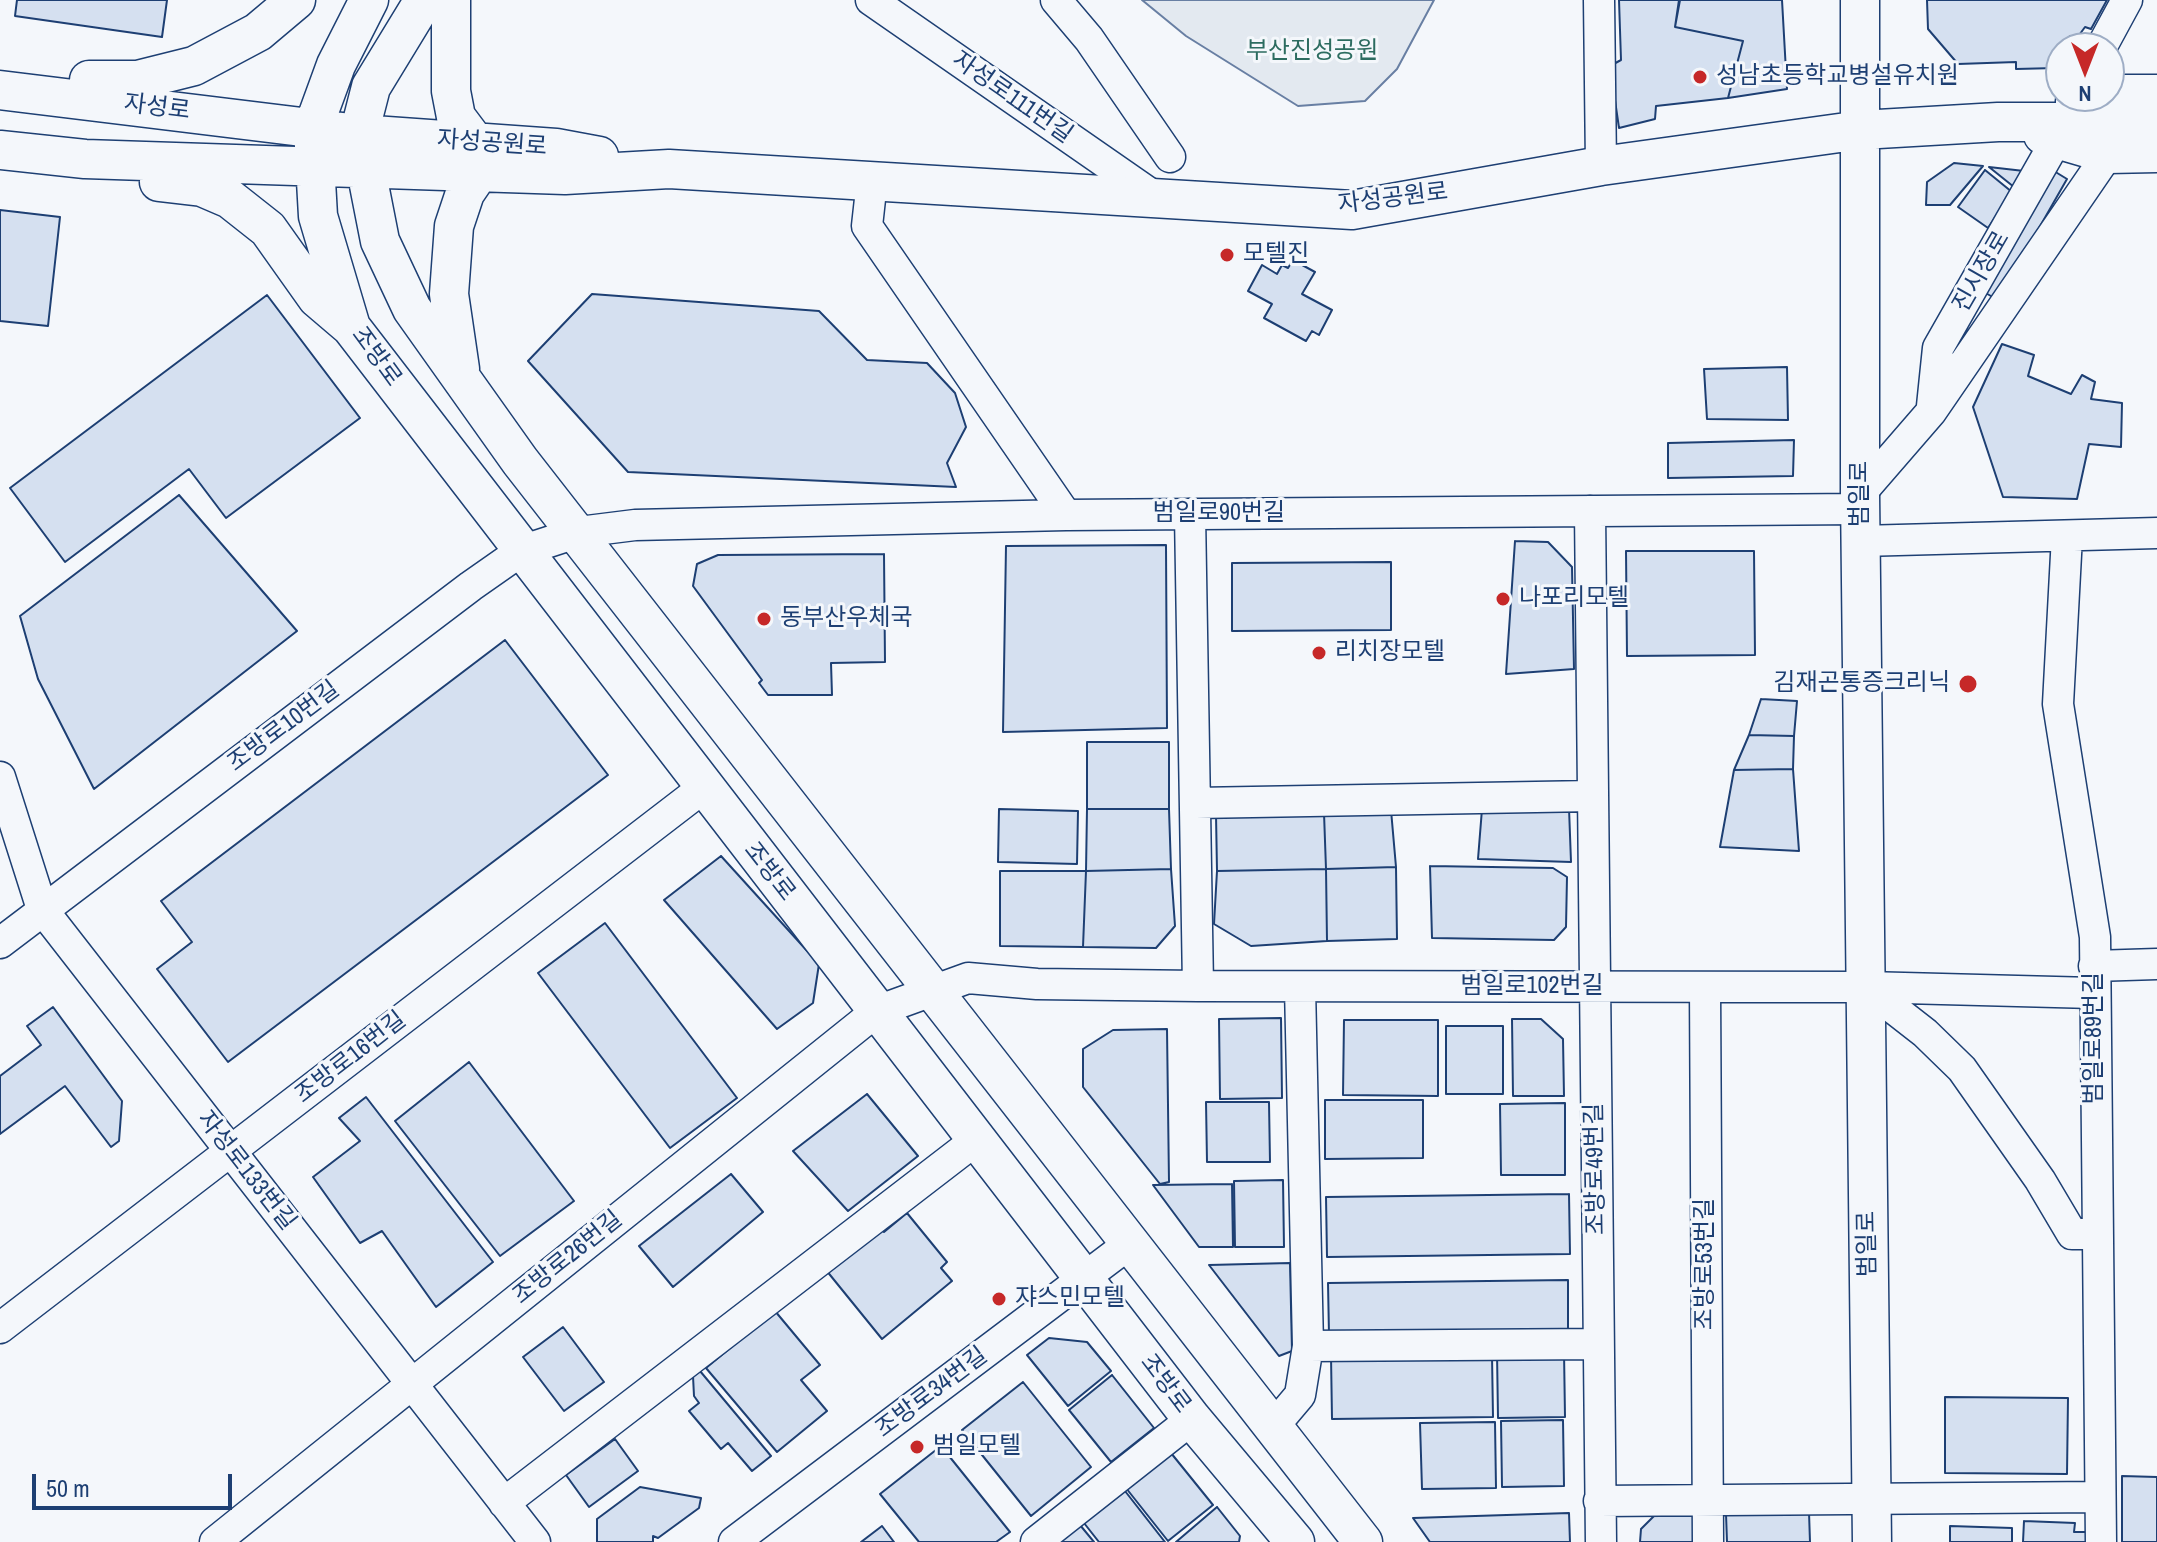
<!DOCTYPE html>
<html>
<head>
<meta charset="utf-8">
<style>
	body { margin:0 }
	#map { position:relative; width:2157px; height:1542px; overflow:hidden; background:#f4f7fb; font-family:"Archivo Narrow",sans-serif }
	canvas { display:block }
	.north { position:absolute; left:2045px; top:32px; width:80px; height:80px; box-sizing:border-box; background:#f4f7fb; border:2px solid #9eadc5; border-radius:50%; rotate:180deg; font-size:22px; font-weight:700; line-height:32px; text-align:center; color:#1d3f73 }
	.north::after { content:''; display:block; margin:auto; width:28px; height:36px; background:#c62828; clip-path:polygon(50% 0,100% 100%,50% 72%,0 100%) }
	.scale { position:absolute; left:32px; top:1474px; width:200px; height:36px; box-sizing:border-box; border:4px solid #1d3f73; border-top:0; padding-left:10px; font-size:24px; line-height:28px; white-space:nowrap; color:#1d3f73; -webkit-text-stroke:6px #f4f7fb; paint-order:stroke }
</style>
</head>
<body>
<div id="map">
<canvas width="2157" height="1542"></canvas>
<div class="north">N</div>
<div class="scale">50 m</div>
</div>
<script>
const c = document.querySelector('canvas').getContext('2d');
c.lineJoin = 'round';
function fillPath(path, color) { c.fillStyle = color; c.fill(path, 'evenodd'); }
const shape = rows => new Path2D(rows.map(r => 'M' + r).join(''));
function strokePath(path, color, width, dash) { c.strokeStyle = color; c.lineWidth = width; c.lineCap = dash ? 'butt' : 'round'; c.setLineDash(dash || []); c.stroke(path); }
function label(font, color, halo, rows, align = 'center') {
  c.font = font + ' "Archivo Narrow","Noto Sans KR",sans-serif'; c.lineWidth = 6; c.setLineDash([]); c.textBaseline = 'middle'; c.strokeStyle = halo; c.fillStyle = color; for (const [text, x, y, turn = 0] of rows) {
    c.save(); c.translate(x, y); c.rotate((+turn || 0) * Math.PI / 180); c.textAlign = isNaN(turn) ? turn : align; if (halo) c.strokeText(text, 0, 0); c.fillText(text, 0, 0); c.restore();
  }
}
const green = shape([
	[1142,0,1434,0,1397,69,1365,101,1298,106,1186,36,1142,0]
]);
fillPath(green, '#e3e9f0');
strokePath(green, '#687fa3', 2);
const building = shape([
	[17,0,167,0,162,37,15,16,17,0],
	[1619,0,1680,0,1675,27,1743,41,1728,98,1656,106,1655,119,1619,128,1610,66,1621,60,1619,0],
	[1679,0,1782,0,1787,89,1728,98,1743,41,1675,27,1679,0],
	[1927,0,2107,0,2091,29,2085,27,2077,38,2070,36,2065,48,2061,48,2056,68,2016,69,2016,62,1958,64,1928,29,1927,0],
	[1954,163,1983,166,1950,205,1926,205,1927,182,1954,163],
	[1989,167,2024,171,2014,187,1989,167],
	[2049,168,2067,179,1998,300,1982,291,2049,168],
	[1985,170,2012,192,1988,228,1958,207,1985,170],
	[0,210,60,217,48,326,0,321,0,210],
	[1293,260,1315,272,1302,294,1332,310,1319,335,1312,331,1306,341,1264,318,1272,304,1248,291,1262,265,1277,274,1282,265,1288,268,1293,260],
	[592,294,819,311,867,360,927,363,955,393,966,427,947,463,956,487,628,472,528,361,592,294],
	[267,295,360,418,226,518,189,469,65,562,10,488,267,295],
	[2002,344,2034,355,2028,376,2071,394,2082,375,2095,382,2091,399,2122,403,2121,447,2089,444,2077,499,2003,497,1973,407,2002,344],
	[1787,367,1788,420,1707,419,1704,369,1787,367],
	[1794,440,1793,476,1668,478,1668,443,1794,440],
	[179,495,297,631,94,789,38,679,20,616,179,495],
	[1515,541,1548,542,1572,567,1574,669,1506,674,1515,541],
	[1166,545,1167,728,1003,732,1006,546,1166,545],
	[1626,551,1754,551,1755,655,1627,656,1626,551],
	[884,554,885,662,831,663,832,695,768,695,759,683,762,680,693,586,697,564,718,555,884,554],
	[1391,562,1391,630,1232,631,1232,563,1391,562],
	[505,640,608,775,228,1062,157,969,192,942,161,901,505,640],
	[1761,699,1797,701,1794,736,1749,735,1761,699],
	[1749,735,1794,736,1793,769,1734,770,1749,735],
	[1087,742,1169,742,1169,809,1087,809,1087,742],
	[1793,769,1799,851,1720,847,1734,770,1793,769],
	[1569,808,1571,862,1478,859,1482,809,1569,808],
	[999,809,1078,811,1077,864,998,862,999,809],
	[1087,809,1169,809,1171,869,1086,871,1087,809],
	[1391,810,1396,867,1326,869,1324,813,1391,810],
	[1324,813,1326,869,1217,871,1216,815,1324,813],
	[721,856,819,964,813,1003,777,1029,664,900,721,856],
	[1430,866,1553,868,1567,877,1566,927,1554,940,1432,938,1430,866],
	[1396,867,1397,939,1327,941,1326,869,1396,867],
	[1171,869,1175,926,1156,948,1083,947,1086,871,1171,869],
	[1326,869,1327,941,1251,946,1214,924,1217,871,1326,869],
	[1000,871,1086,871,1083,947,1000,946,1000,871],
	[605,923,737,1098,670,1148,538,973,605,923],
	[53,1007,122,1101,119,1141,111,1147,65,1086,0,1134,0,1076,41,1045,27,1026,53,1007],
	[1281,1018,1282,1098,1220,1099,1219,1019,1281,1018],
	[1512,1019,1541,1019,1563,1039,1564,1096,1513,1096,1512,1019],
	[1344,1020,1438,1020,1438,1096,1343,1095,1344,1020],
	[1446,1026,1503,1026,1503,1094,1446,1094,1446,1026],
	[1167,1029,1169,1182,1160,1184,1083,1087,1083,1049,1113,1030,1167,1029],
	[469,1062,574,1201,500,1256,395,1121,469,1062],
	[867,1094,918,1156,848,1211,793,1151,867,1094],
	[366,1097,493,1262,436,1307,382,1231,360,1243,313,1177,360,1141,339,1118,366,1097],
	[1325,1100,1423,1100,1423,1158,1325,1159,1325,1100],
	[1206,1102,1269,1102,1270,1162,1207,1162,1206,1102],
	[1565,1103,1565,1175,1501,1175,1500,1104,1565,1103],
	[731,1174,763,1212,673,1287,639,1246,731,1174],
	[1283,1180,1284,1247,1235,1247,1234,1181,1283,1180],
	[1232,1184,1233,1247,1199,1247,1153,1185,1232,1184],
	[1569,1194,1570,1254,1327,1257,1326,1197,1569,1194],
	[907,1213,947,1262,941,1268,952,1281,882,1339,826,1270,879,1227,884,1232,907,1213],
	[1290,1263,1292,1351,1279,1356,1209,1265,1290,1263],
	[1568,1280,1568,1332,1329,1335,1328,1283,1568,1280],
	[775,1311,820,1365,801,1380,827,1411,777,1452,706,1368,775,1311],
	[563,1327,604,1382,564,1411,523,1357,563,1327],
	[1049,1338,1087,1342,1111,1371,1068,1406,1027,1355,1049,1338],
	[1564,1351,1565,1417,1498,1418,1497,1352,1564,1351],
	[1492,1355,1493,1417,1332,1419,1331,1356,1492,1355],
	[700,1371,771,1456,752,1471,728,1443,721,1449,689,1411,699,1403,694,1396,693,1376,700,1371],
	[1112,1375,1154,1428,1111,1462,1069,1410,1112,1375],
	[1023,1382,1091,1467,1031,1516,962,1430,1023,1382],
	[1945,1397,2068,1398,2067,1474,1945,1473,1945,1397],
	[1563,1420,1564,1486,1502,1487,1501,1421,1563,1420],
	[1495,1422,1496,1488,1422,1489,1420,1423,1495,1422],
	[615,1439,638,1471,589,1507,566,1475,615,1439],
	[941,1446,1010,1532,996,1542,919,1542,880,1494,941,1446],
	[1171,1453,1213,1505,1168,1541,1126,1488,1171,1453],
	[2122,1476,2157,1477,2157,1542,2122,1542,2122,1476],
	[640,1487,701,1498,699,1508,658,1538,653,1536,653,1542,597,1542,597,1519,640,1487],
	[1125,1491,1165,1542,1099,1542,1084,1523,1125,1491],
	[1217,1507,1240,1536,1239,1542,1176,1542,1217,1507],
	[1809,1512,1810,1542,1727,1542,1726,1514,1809,1512],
	[1569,1513,1570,1542,1430,1542,1413,1518,1569,1513],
	[1655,1515,1701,1515,1701,1542,1640,1542,1641,1529,1655,1515],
	[2024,1521,2075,1523,2074,1532,2087,1532,2087,1542,2023,1542,2024,1521],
	[1080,1525,1094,1542,1058,1542,1080,1525],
	[882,1526,894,1542,861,1542,882,1526],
	[1950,1526,2012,1528,2012,1542,1950,1542,1950,1526]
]);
fillPath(building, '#d5e0f0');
strokePath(building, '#1d3f73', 2);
const minor = shape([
	[871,0,1152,195],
	[1056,0,1089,39,1170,157],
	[1599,0,1601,166],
	[2101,48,2127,0],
	[2071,102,2074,96],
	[872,181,867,226,1066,515],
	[1932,406,1938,348,2057,139],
	[1860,494,1931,412,2108,154],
	[1590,511,1601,1542],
	[1190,514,1198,986],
	[2067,536,2058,704,2095,937,2101,1542],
	[1861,541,2157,533],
	[0,777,42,909,535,1542],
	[1196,803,1592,796],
	[0,943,471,586,521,551,579,532,635,525,1066,515,1861,509],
	[2094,966,2157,964],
	[1705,987,1708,1542],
	[1866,987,1925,1033,1962,1069,2040,1180,2072,1234,2096,1234],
	[0,1328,703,788],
	[1308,1346,1598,1344],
	[1273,1427,1300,1395,1308,1346,1300,987],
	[1599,1501,2099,1497],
	[504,1503,976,1140],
	[215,1542,877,1011,968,978,1037,984,1198,986,1866,987,2093,993],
	[734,1542,1129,1244],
	[1036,1542,1192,1419]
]);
const major = shape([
	[369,0,336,65,313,128,318,216,351,327,1192,1419,1295,1542],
	[424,0,371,87,359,134,380,241,412,309,520,461,1363,1542],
	[451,0,451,91,456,117,474,141],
	[1860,0,1860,494,1872,1542],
	[89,80,138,80,194,66,258,32,296,0],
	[0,90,359,134,556,148,599,156],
	[2109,94,2157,94],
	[2043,135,2108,154,2157,153],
	[0,150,85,159,565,175,669,169,1352,210,1601,166,1861,130,1998,122,2157,122],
	[159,182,202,187,230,199,268,229,317,298,351,327],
	[460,369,449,294,454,226,465,193,480,171]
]);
strokePath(minor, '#1d3f73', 33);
strokePath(major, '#1d3f73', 41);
strokePath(minor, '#f4f7fb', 30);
strokePath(major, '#f4f7fb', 38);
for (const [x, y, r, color] of [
	[1700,77,8,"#c62828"],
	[1227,255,8,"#c62828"],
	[1503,599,8,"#c62828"],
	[764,619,8,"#c62828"],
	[1319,653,8,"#c62828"],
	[1968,684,10,"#c62828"],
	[999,1299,8,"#c62828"],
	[917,1447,8,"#c62828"]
]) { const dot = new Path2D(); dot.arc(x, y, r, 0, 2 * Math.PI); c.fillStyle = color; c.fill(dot); strokePath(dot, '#f4f7fb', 3); }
label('24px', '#2c6c60', '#f4f7fb', [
	["부산진성공원",1312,52]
]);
label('24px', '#1d3f73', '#f4f7fb', [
	["성남초등학교병설유치원",1716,77],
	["모텔진",1243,255],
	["나포리모텔",1519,599],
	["동부산우체국",780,619],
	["리치장모텔",1335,653],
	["김재곤통증크리닉",1950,684,"right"],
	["쟈스민모텔",1015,1299],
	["범일모텔",933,1447]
], 'left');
label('24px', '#1d3f73', '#f4f7fb', [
	["자성로111번길",1012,98,35],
	["자성로",157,108,7],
	["자성공원로",492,144,4],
	["자성공원로",1393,199,-7],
	["진시장로",1982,272,-60],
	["조방로",376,357,54],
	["범일로",1861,494,-90],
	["범일로90번길",1219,514],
	["조방로10번길",284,727,-37],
	["조방로",769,872,52],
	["범일로102번길",1532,987],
	["범일로89번길",2095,1038,-90],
	["조방로16번길",351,1058,-38],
	["조방로49번길",1596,1169,-91],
	["자성로133번길",246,1171,52],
	["범일로",1868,1244,-91],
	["조방로26번길",568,1258,-39],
	["조방로53번길",1706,1264,-90],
	["조방로",1165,1384,53],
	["조방로34번길",932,1393,-37]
]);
</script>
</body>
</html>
